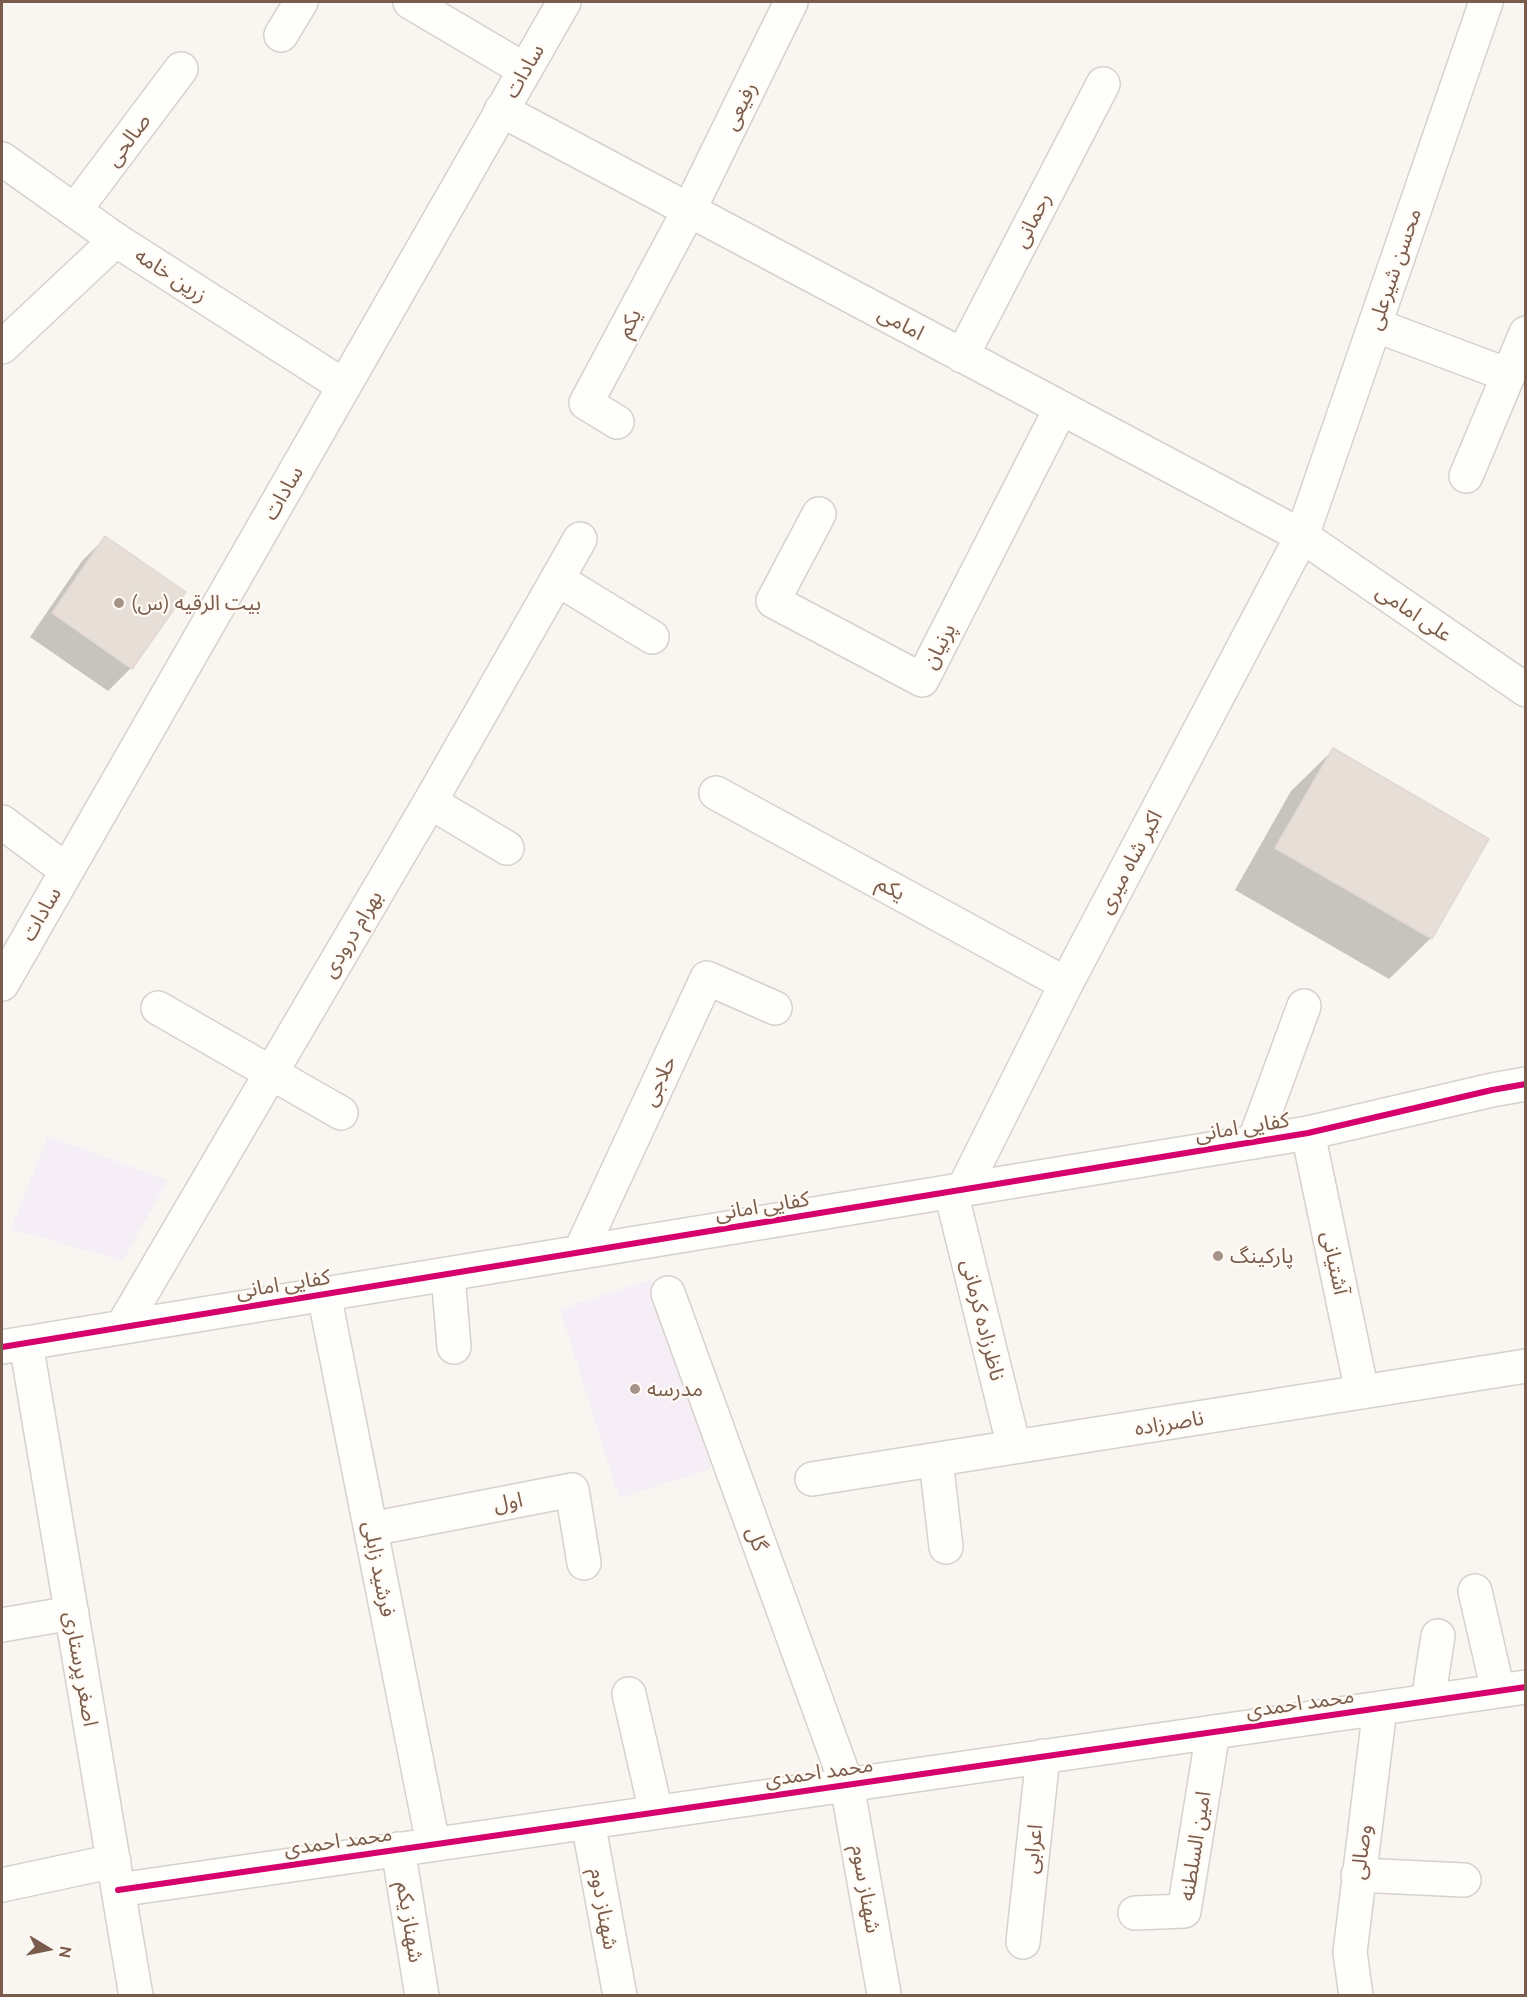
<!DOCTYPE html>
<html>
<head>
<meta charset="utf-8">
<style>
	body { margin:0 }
	#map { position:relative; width:1527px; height:1997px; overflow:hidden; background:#f9f5f0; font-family:Ubuntu,sans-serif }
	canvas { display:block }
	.frame { position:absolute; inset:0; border:3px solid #7a5c4d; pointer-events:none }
	.north { position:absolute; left:18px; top:1919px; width:60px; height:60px; -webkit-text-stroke:4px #fffaf3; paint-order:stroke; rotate:100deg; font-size:16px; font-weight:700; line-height:24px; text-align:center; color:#7a5c4d }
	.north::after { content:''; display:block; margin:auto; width:21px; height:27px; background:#7a5c4d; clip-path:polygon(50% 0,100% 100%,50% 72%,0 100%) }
</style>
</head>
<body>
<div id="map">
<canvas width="1527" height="1997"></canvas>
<div class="frame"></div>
<div class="north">N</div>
</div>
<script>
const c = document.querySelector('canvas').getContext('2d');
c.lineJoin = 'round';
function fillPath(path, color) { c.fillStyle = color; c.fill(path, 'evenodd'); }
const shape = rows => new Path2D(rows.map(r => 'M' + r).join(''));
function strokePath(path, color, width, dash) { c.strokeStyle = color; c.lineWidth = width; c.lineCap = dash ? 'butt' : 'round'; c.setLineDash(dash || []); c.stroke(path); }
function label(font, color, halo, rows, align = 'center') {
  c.font = font + ' Ubuntu,"Noto Sans Arabic",sans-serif'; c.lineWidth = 4.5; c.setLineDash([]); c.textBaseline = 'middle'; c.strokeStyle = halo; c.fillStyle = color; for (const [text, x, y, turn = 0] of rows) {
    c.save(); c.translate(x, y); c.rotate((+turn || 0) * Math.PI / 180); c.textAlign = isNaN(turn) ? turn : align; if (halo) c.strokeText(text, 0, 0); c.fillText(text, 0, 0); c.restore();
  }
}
fillPath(shape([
	[48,1136,168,1180,123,1261,11,1229],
	[652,1279,711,1469,619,1498,560,1309]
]), '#f6eef6');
fillPath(shape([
	[105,538,131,668,108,691,30,637,82,561],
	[1333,750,1431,938,1389,979,1235,890,1291,791]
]), '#0003');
const building = shape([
	[105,536,186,592,132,669,52,613,105,536],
	[1333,748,1489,839,1432,939,1275,848,1333,748]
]);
fillPath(building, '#e6ded7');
strokePath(building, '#e2d8d2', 1.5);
const minor = shape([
	[410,2,525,70],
	[281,35,301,2],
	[501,110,1302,536,1526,690],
	[75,210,181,69],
	[1375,325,1508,375],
	[2,347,116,240],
	[962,356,1103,84],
	[617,422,586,403,689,210,791,2],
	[1466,476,1526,333],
	[819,514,773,601,922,680,1061,408],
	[557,579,652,637],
	[716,793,1066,984],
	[430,802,507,848],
	[2,822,66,870],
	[158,1008,341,1113],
	[1308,1133,1362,1392],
	[1254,1142,1304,1006],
	[963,1190,1066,984,1302,536,1486,2],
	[951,1192,1014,1447],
	[580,1252,707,978,775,1008],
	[448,1274,454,1347],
	[668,1293,847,1785,884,1994],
	[324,1294,433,1844],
	[122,1327,430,802,580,539],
	[26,1343,136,1996],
	[936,1460,946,1547],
	[812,1479,1526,1366],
	[371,1529,572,1490,584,1563],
	[1475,1591,1498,1691],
	[2,1625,72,1613],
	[629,1694,656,1812],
	[1428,1701,1438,1636],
	[588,1822,620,1996],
	[398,1849,422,1996],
	[1358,1875,1464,1880],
	[2,1885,114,1861],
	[118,1890,1526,1687],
	[1135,1913,1184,1911,1213,1732],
	[1023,1942,1043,1756],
	[1356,1996,1350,1952,1380,1708]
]);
const tertiary = shape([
	[2,159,116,240,344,386],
	[2,984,564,2],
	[2,1347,1308,1133,1492,1090,1526,1084]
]);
strokePath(minor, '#d7d1cb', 36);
strokePath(tertiary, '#d7d1cb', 36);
strokePath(minor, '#fefefd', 33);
strokePath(tertiary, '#fefefd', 33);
strokePath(shape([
	[2,1347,1308,1133,1492,1090,1526,1084],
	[118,1890,1526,1687]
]), '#d6006c', 6);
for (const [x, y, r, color] of [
	[119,603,6,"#a69286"],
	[1218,1256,6,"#a69286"],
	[635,1389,6,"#a69286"]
]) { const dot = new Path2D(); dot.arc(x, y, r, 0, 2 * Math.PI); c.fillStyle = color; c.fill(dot); strokePath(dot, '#fffaf3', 2); }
label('21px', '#7a5c4d', '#fffaf3', [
	["سادات",524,71,-60],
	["رفیعی",740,106,-64],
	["صالحی",128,140,-53],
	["رحمانی",1032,220,-63],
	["محسن شیرعلی",1394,269,-71],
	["زرین خامه",171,275,33],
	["یکم",629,323,-62],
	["امامی",901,323,28],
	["سادات",283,493,-60],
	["علی امامی",1414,613,34],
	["پرنیان",939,646,-63],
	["اکبر شاه میری",1130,862,-62],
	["یکم",891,888,29],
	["سادات",41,914,-60],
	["بهرام درودی",352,934,-59],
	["حلاجی",659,1081,-65],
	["کفایی امانی",1242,1127,-9],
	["کفایی امانی",762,1206,-9],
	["آشتیانی",1335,1263,78],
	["کفایی امانی",283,1284,-9],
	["ناظرزاده کرمانی",983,1320,76],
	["ناصرزاده",1169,1423,-9],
	["اول",508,1502,-11],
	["گل",757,1539,70],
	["فرشید زابلی",379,1569,79],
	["اصغر پرستاری",81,1669,80],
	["محمد احمدی",1300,1703,-8],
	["محمد احمدی",819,1772,-8],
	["محمد احمدی",338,1841,-8],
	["امین السلطنه",1195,1846,-81],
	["اعرابی",1033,1849,-84],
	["وصالی",1361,1852,-83],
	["شهناز سوم",866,1889,80],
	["شهناز دوم",604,1909,80],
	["شهناز یکم",410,1922,81]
]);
label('21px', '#7a5c4d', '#fffaf3', [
	["بیت الرقیه (س)",131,603],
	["پارکینگ",1230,1256],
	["مدرسه",647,1389]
], 'left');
</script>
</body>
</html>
